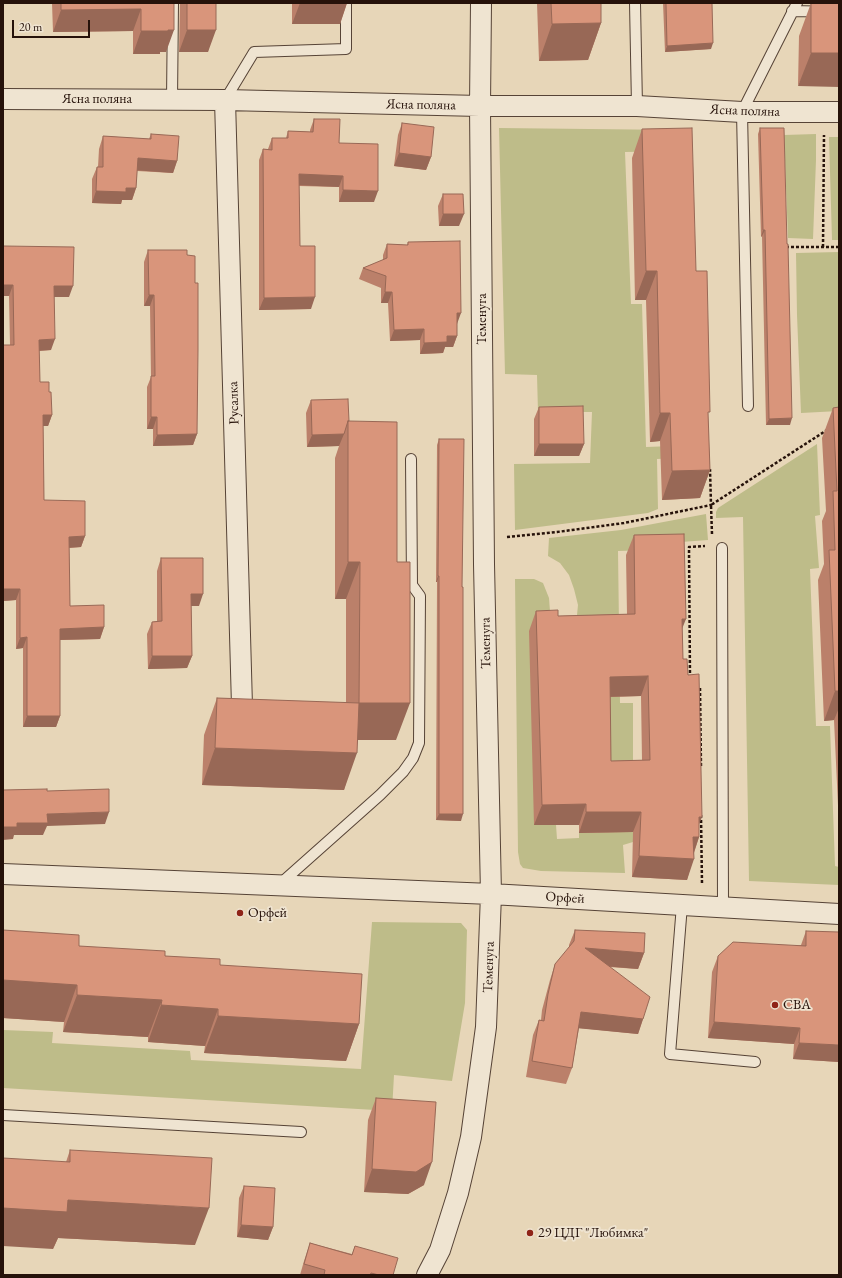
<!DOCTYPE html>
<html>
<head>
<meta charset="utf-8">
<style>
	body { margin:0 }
	#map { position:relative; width:842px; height:1278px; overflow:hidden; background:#e7d6b8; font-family:"EB Garamond",serif }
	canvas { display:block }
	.frame { position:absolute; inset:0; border:4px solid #26120a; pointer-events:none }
	.scale { position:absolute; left:12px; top:20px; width:78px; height:18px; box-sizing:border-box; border:2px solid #26120a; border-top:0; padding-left:5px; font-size:12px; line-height:14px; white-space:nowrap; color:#26120a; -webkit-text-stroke:3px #efe4d1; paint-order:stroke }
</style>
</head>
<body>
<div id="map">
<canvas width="842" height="1278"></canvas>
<div class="frame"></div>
<div class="scale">20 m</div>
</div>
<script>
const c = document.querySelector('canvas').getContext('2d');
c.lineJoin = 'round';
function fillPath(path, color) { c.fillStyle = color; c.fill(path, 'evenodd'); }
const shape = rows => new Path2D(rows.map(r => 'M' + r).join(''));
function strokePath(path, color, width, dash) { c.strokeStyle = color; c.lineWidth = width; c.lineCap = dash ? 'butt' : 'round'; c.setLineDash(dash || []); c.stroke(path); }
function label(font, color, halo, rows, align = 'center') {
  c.font = font + ' "EB Garamond",serif'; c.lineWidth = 3.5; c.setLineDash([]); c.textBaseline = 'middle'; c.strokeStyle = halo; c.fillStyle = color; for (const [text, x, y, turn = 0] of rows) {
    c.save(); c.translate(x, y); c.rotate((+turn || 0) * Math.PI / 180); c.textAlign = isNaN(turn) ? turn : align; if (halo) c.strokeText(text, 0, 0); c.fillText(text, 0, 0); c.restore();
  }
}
fillPath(shape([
	[499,128,678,130,680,151,625,152,631,304,642,304,646,447,701,445,702,457,657,459,658,509,648,513,515,530,514,464,590,463,592,412,538,412,537,375,505,374],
	[816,134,816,160,813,239,788,238,784,135],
	[829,137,839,137,839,240,832,240],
	[839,252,839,411,801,413,797,315,796,253],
	[817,444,820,515,815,516,819,568,810,569,816,726,830,726,835,866,839,867,839,885,749,881,743,517,716,518,716,512,718,508],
	[706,514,708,540,681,542,681,549,618,551,620,703,633,703,633,842,623,845,625,873,541,871,523,868,520,864,518,852,515,579,534,579,543,583,549,598,551,625,534,825,556,825,557,839,579,838,579,833,604,832,575,635,578,605,574,589,569,575,560,563,548,556,549,538,621,530],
	[372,922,461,923,467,930,465,1003,452,1081,394,1075,392,1111,3,1088,3,1030,53,1032,52,1043,190,1051,191,1060,361,1069]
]), '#bebc89');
const service = shape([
	[635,3,637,106],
	[792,11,839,12],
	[172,100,173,3],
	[225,100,254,52,346,49,346,3],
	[748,406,742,112,797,3],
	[722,548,723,907],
	[280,884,380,795,403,772,413,758,419,743,420,596,412,585,411,459],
	[682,905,670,1054,755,1062],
	[3,1115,301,1132]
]);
const minor = shape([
	[3,99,225,100,480,106,637,106,742,112,839,112],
	[225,100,242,706],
	[3,874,491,894,839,914],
	[427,1275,440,1250,458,1193,471,1137,486,1027,491,894,484,564,480,106,481,3]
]);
strokePath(service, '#564336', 12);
strokePath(minor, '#564336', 22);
strokePath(shape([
	[786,247,839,247],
	[823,247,824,135],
	[712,534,711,505,827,430],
	[507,537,557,532,624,523,711,505,710,469],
	[690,678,689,547,705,546],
	[696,687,700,687,701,768],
	[701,815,702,884]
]), '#26120a', 2.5, [3, 2]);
strokePath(service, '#efe4d1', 10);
strokePath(minor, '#efe4d1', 20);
fillPath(shape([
	[52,3,174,3,166,52,160,52,160,54,133,54,133,31,53,32],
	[180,3,216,3,208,52,179,52],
	[292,3,347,3,340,24,292,24],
	[537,3,601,3,601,23,588,60,539,61],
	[663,3,712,3,711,49,665,52],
	[811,3,839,3,798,86,799,36],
	[314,119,339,143,374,202,339,202,339,187,299,186,300,246,311,309,259,310,259,160,263,149,268,149,272,138,286,138,288,131,310,132,310,130],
	[402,123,431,157,426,170,394,166,398,135],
	[760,128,790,425,766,425,762,236,761,237,758,134],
	[642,129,696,271,708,418,710,470,700,498,662,500,660,441,650,442,646,300,635,300,632,158],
	[151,134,177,161,173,173,137,171,136,188,132,200,122,200,121,204,92,203,92,179,97,167,98,167,99,149,103,136,149,139],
	[443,194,459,226,439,226,438,206],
	[408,242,457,324,457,336,453,347,445,347,443,353,420,354,420,340,390,341,388,303,381,303,381,288,359,279,363,268,383,260,383,255,387,244,407,245],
	[3,246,69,297,54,297,51,350,39,351,40,382,49,392,52,415,48,426,43,426,44,500,85,536,81,547,69,548,70,606,104,627,100,639,60,640,60,716,56,727,23,727,23,648,16,649,16,600,3,601,3,345,10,345,9,296],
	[148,250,187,255,195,283,197,434,193,445,153,446,153,429,147,429,147,387,151,377,150,306,144,306,144,262],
	[311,400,349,421,396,740,358,740,344,790,202,785,204,735,217,698,346,703,346,599,335,599,335,458,339,446,307,447,306,413],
	[539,407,584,444,579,456,534,456,534,419],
	[839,407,839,827,834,720,824,721,818,580,824,564,822,521,826,511,822,438,833,408],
	[439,439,462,587,461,821,436,820,437,582,436,582,437,445],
	[634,535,682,629,683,659,688,675,699,823,699,837,694,853,687,880,632,877,633,832,579,833,579,825,534,825,529,631,536,611,558,616,627,614,626,555],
	[641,696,642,760,611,761,610,697],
	[161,558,199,606,191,606,192,656,187,668,148,669,147,634,152,622,157,621,157,571],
	[3,930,79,946,165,956,220,965,359,1024,346,1061,204,1053,205,1046,148,1042,148,1037,63,1032,64,1022,3,1018],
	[575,930,644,953,638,969,609,967,643,1019,638,1034,579,1028,572,1068,566,1084,526,1077,533,1035,539,1020,541,1020,542,1010,550,980,555,964,569,948,569,945],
	[806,931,839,1062,793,1059,794,1044,708,1038,712,972,718,956,801,945],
	[376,1098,424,1185,408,1194,364,1192,368,1120],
	[70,1150,195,1245,58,1238,53,1249,66,1162],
	[244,1186,273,1227,268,1240,237,1237,239,1198],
	[310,1243,352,1254,355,1246,393,1275,300,1275,304,1261]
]), '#bb806a');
fillPath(shape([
	[300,3,347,3,340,24,292,24],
	[141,9,133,31,53,32,61,10],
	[601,23,588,60,539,61,552,24],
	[168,30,174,30,166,52,160,52,160,54,133,54,141,31],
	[187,30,216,30,208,52,179,52],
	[713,43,711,49,665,52,667,46],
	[811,53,839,53,839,87,798,86],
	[399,153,431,157,426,170,394,166],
	[138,158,177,161,173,173,133,170],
	[299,174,343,176,339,187,295,185],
	[126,188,136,188,132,200,122,200,121,204,92,203,96,191],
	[343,190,378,191,374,202,339,202],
	[443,214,464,214,459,226,439,226],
	[763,230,765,230,762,236,761,237],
	[646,271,657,271,646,300,635,300],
	[3,285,13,285,9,296,3,296],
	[54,286,73,286,69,297,50,297],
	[385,292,392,292,388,303,381,303],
	[149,295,154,295,150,306,144,306],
	[315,297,311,309,259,310,264,298],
	[457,313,461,313,457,324],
	[424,329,420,340,390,341,394,330],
	[447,336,457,336,453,347,445,347,443,353,420,354,424,343],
	[55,339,51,350,35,351,39,340],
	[660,413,670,413,660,441,650,442],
	[43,415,52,415,48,426,39,426],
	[151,417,157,417,153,429,147,429],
	[792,418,790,425,766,425,769,419],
	[197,434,193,445,153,446,157,435],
	[344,434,339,446,307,447,312,435],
	[539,444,584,444,579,456,534,456],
	[710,470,700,498,662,500,672,471],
	[85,536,81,547,65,548,69,537],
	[348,562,360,562,346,599,335,599],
	[438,576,439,576,437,582,436,582],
	[3,589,20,589,16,600,3,601],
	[191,594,203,594,199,606,187,606],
	[682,619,686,619,678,639],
	[104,627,100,639,56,640,60,629],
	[27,637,23,648,16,649,20,638],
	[152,656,192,656,187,668,148,669],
	[648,676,641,696,602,697,610,677],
	[835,691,839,691,839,708,834,720,824,721],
	[359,703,410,703,396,740,346,740],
	[27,716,60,716,56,727,23,727],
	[215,748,357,753,344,790,202,785],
	[586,804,579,825,534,825,542,805],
	[109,812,105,824,47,826,43,835,14,835,13,839,3,840,3,827,47,814],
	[586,812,641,812,633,832,579,833],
	[439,814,463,814,461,821,436,820],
	[699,817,702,817,694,837],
	[693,837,699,837,692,858],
	[639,856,694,859,687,880,632,877],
	[585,948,644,953,638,969,580,964],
	[3,980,77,985,64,1022,3,1018],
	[77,995,162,1000,148,1037,63,1032],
	[161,1005,218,1009,205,1046,148,1042],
	[581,1012,643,1019,638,1034,576,1028],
	[218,1016,359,1024,346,1061,204,1053],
	[714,1022,800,1028,794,1044,708,1038],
	[799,1043,839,1045,839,1062,793,1059],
	[432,1162,424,1185,408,1194,364,1192,372,1169],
	[68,1200,209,1208,195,1245,58,1238,53,1249,3,1246,3,1208],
	[241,1225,273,1227,268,1240,237,1237]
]), '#986856');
const building = shape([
	[61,3,174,3,174,30,168,30,168,31,141,31,141,9,61,10,61,3],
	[187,3,216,3,216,30,187,30,187,3],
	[551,3,601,3,601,23,552,24,551,3],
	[666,3,712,3,713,43,667,46,666,3],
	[811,3,839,3,839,53,811,53,811,3],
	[314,119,340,119,339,143,378,144,378,191,343,190,343,176,299,174,300,246,315,246,315,297,264,298,263,149,272,150,272,138,288,138,288,131,313,132,314,119],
	[402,123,434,127,431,157,399,153,402,123],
	[692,128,696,271,707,271,710,412,708,412,710,470,672,471,670,413,660,413,657,271,646,271,642,129,692,128],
	[760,128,784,128,787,244,788,244,792,418,769,419,765,230,763,230,760,128],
	[151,134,179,136,177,161,138,158,136,188,126,188,126,192,96,191,97,167,103,167,103,136,151,139,151,134],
	[443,194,463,194,464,214,443,214,443,194],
	[460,241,461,313,457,313,457,336,447,336,447,342,424,343,424,329,394,330,392,292,385,292,386,276,363,268,387,258,387,244,408,245,408,242,460,241],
	[3,246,74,247,73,286,54,286,55,339,39,340,40,382,49,382,49,392,51,392,52,415,43,415,44,500,85,501,85,536,69,537,70,606,104,605,104,627,60,629,60,716,27,716,27,637,20,638,20,589,3,589,3,345,14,345,13,285,3,285,3,246],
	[148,250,187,250,187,255,195,256,195,283,198,283,198,350,197,434,157,435,157,417,151,417,151,376,155,376,154,295,149,295,148,250],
	[348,399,349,421,348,421,344,434,312,435,311,400,348,399],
	[583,406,584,444,539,444,539,407,583,406],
	[839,407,839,691,835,691,829,550,835,550,833,491,837,491,833,408,839,407],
	[348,421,397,422,397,562,410,562,410,703,359,703,360,562,348,562,348,421],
	[439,439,464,439,462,587,463,587,463,814,439,814,439,576,438,576,439,439],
	[684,534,686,619,682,619,683,659,687,659,688,675,699,674,702,817,699,817,699,837,693,837,694,859,639,856,641,812,586,812,586,804,542,805,536,611,558,610,558,616,635,614,634,535,684,534],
	[648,676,650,760,611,761,610,677,648,676],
	[161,558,203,558,203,594,191,594,192,656,152,656,152,622,162,621,161,558],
	[217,698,359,703,357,753,215,748,217,698],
	[47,789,47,791,109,789,109,812,47,814,48,823,17,823,17,827,3,827,3,790,47,789],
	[3,930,79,935,79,946,165,951,165,956,220,959,220,965,362,974,359,1024,218,1016,218,1009,161,1005,162,1000,77,995,77,985,3,980,3,930],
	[575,930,645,933,644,953,585,948,650,997,643,1019,581,1012,572,1068,532,1061,539,1020,544,1021,548,994,555,964,574,941,575,930],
	[806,931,839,932,839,1045,799,1043,800,1028,714,1022,718,956,733,942,806,946,806,931],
	[376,1098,436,1102,432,1162,416,1172,372,1169,376,1098],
	[70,1150,212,1158,209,1208,68,1200,67,1212,3,1208,3,1158,70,1162,70,1150],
	[244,1186,275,1188,273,1227,241,1225,244,1186],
	[310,1243,352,1255,355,1246,398,1258,393,1275,379,1275,371,1273,370,1275,324,1275,325,1270,304,1264,310,1243]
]);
fillPath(building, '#d9957b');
strokePath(building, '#986856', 1);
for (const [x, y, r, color] of [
	[240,913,4,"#8f2418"],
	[775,1005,4,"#8f2418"],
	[530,1233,4,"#8f2418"]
]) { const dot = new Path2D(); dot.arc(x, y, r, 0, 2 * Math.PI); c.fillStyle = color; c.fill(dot); strokePath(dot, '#efe4d1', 1.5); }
label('14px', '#26120a', '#efe4d1', [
	["Ясна поляна",97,99],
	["Ясна поляна",421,105,1],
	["Ясна поляна",745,111,2],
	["Теменуга",482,319,-90],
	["Русалка",234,403,-92],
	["Теменуга",486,643,-91],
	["Орфей",565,898,3],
	["Теменуга",489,967,-88]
]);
label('14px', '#26120a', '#efe4d1', [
	["Орфей",248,913],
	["CBA",783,1005],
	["29 ЦДГ \"Любимка\"",538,1233]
], 'left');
</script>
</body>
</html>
